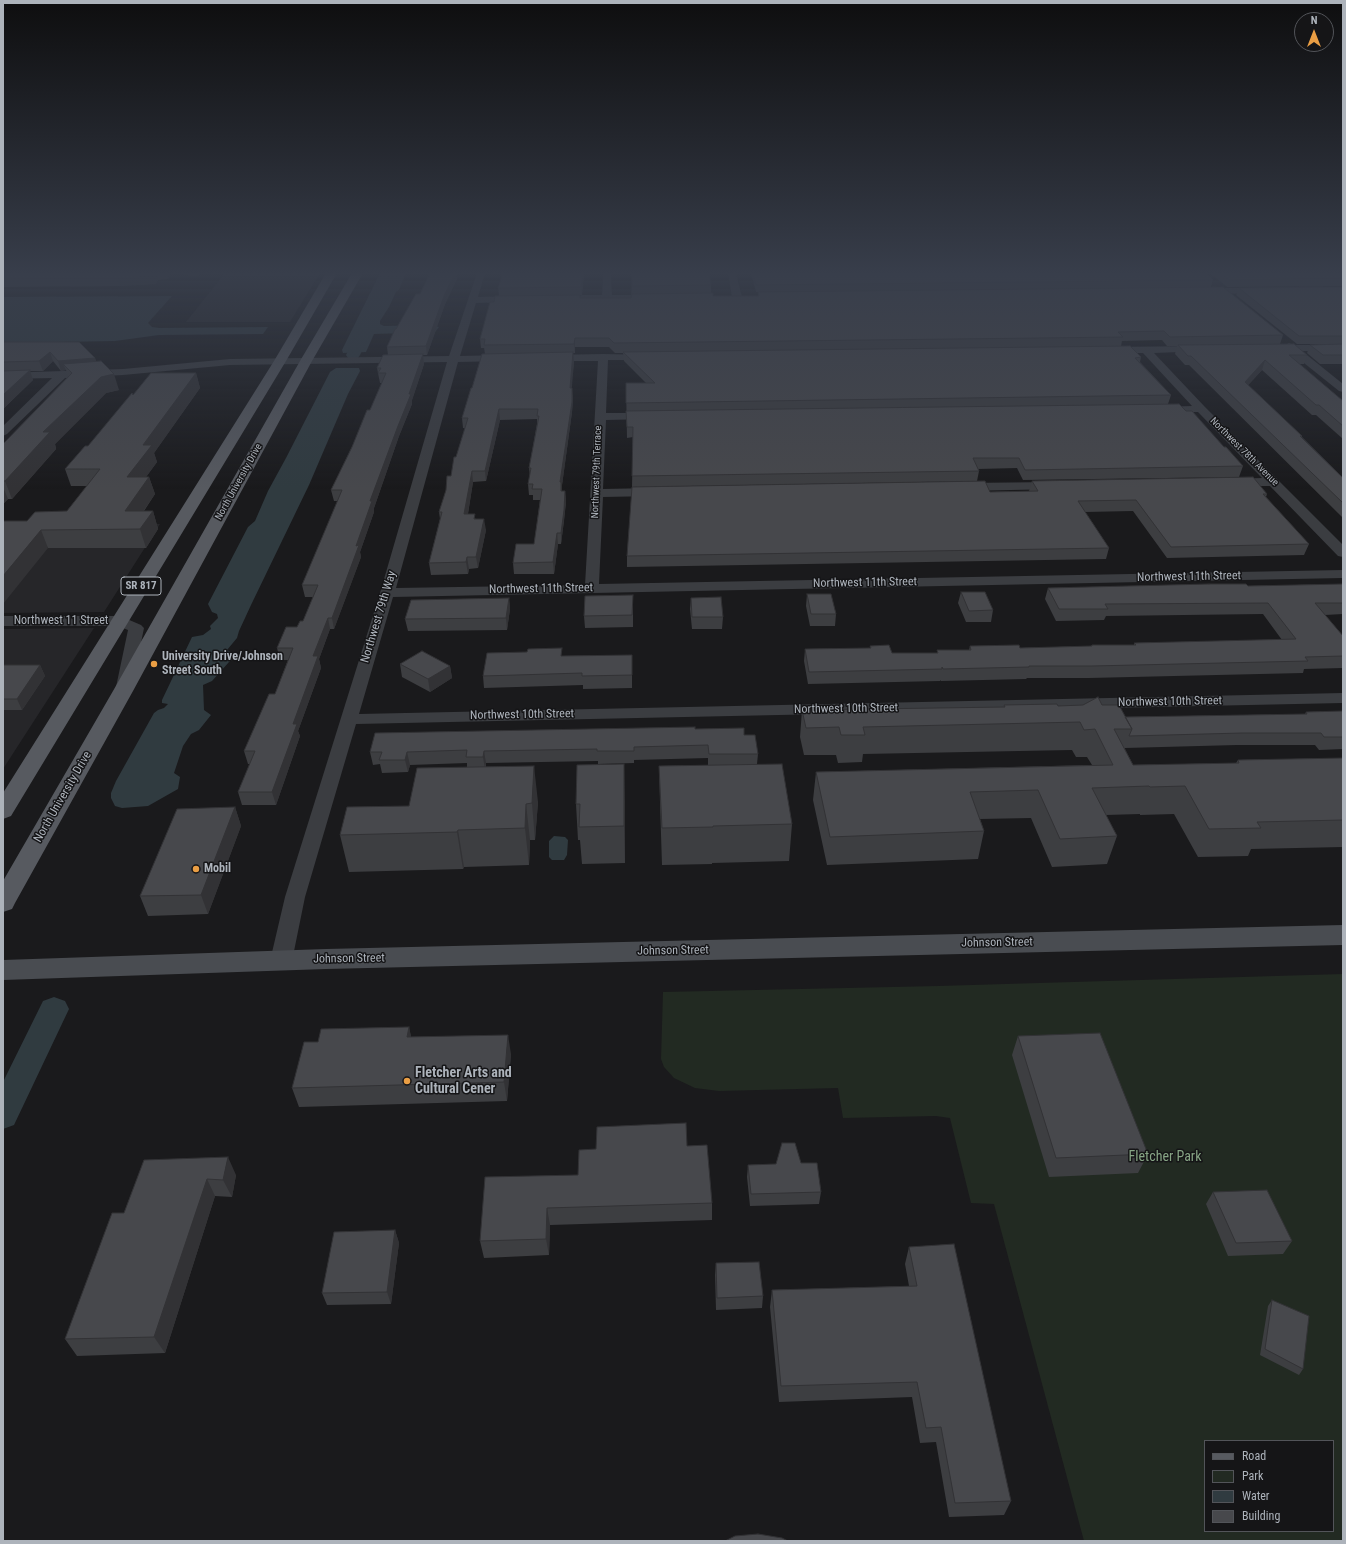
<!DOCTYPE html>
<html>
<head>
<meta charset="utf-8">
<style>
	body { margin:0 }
	#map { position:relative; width:1346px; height:1544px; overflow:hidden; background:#1a1a1c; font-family:"Roboto Condensed",sans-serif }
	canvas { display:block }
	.frame { position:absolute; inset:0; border:4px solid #adb3bb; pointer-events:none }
	.legend { position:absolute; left:1204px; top:1440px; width:130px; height:92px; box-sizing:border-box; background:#151517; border:1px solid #525459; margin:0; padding:5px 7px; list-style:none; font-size:12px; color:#adb3bb }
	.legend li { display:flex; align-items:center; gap:8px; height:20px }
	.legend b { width:20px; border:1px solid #525459 }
	.north { position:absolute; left:1294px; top:12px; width:40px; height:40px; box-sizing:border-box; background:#151517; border:1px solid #525459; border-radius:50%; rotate:0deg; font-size:11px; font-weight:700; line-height:16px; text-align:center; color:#adb3bb }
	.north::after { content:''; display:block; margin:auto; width:14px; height:18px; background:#ea9e44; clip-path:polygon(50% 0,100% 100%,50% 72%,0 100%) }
</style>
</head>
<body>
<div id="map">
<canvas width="1346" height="1544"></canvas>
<div class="frame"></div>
<ul class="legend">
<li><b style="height:5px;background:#575a60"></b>Road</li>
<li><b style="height:11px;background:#222a22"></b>Park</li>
<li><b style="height:11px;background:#303b40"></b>Water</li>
<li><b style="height:11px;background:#47484c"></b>Building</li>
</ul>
<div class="north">N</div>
</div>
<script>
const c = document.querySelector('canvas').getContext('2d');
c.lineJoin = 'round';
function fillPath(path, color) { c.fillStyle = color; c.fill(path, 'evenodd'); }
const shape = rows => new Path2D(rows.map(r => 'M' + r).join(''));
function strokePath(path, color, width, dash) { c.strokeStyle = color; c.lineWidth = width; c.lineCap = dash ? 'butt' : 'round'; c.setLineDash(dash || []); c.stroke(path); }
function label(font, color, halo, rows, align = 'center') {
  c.font = font + ' "Roboto Condensed",sans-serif'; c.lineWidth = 3; c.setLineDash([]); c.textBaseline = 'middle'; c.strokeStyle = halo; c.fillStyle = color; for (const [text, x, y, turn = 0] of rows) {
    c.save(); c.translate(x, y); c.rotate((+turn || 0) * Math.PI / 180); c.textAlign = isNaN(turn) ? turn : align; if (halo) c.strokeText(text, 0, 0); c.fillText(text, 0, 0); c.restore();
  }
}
fillPath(shape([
	[225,273,320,273,290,322,186,322],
	[13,524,160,524,104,612,3,613,3,536],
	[94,628,3,769,3,629]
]), '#262629');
fillPath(shape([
	[1343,974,1343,1541,1084,1541,994,1204,971,1203,950,1118,936,1116,843,1118,838,1088,719,1091,695,1088,674,1078,664,1067,661,1059,663,992,938,986],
	[1205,1441,1333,1441,1333,1531,1205,1531]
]), '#222a22');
fillPath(shape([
	[380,273,406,273,399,290,396,292,389,307,380,321,380,324,384,326,430,325,439,327,435,332,374,334,366,352,343,353,342,350],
	[172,296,148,323,152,327,159,328,268,327,263,334,159,335,115,341,3,343,3,297],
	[336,368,359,368,360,371,348,394,309,485,251,605,239,631,237,638,227,650,238,656,229,662,212,681,203,685,204,710,211,715,199,730,191,734,183,746,174,773,180,777,178,789,148,806,122,808,115,806,111,798,111,793,116,781,154,713,158,710,164,708,168,704,162,703,162,700,192,637,203,635,211,629,210,626,218,618,217,614,212,612,208,604,248,527,255,521,268,491,286,458,330,372],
	[554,836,565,837,568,840,567,855,564,860,552,860,549,857,549,841]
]), '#303b40');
fillPath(shape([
	[388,273,400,273,360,355,358,358,353,359,348,358,346,355,388,273],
	[54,997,65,1001,69,1009,14,1125,3,1129,3,1082,43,1001,54,997]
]), '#303b40');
fillPath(shape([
	[477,273,485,273,478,297,518,296,523,299,518,302,476,303,460,356,504,355,509,358,504,361,458,362,396,588,585,585,598,361,550,361,545,358,550,355,603,354,652,355,653,357,648,360,608,360,606,413,650,413,654,414,656,416,654,418,650,419,606,420,603,489,655,488,660,489,661,492,660,495,655,496,603,497,599,584,1343,570,1343,578,393,597,359,714,1343,693,1343,703,356,724,305,897,292,961,289,967,281,969,273,967,270,961,285,897,380,593,447,362,230,365,123,375,65,378,7,434,3,436,3,426,52,378,3,379,3,373,123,369,230,359,449,356,477,273],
	[603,273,611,273,612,295,656,295,661,298,656,301,579,300,577,298,579,296,582,295,602,295,603,273],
	[728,273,736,273,742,297,740,299,737,300,732,297,728,273],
	[1204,288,1262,288,1267,291,1262,294,1201,293,1199,291,1204,288],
	[1289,343,1294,345,1343,345,1343,351,1302,351,1343,384,1343,392,1339,391,1289,351,1274,351,1269,348,1270,346,1285,345,1289,343],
	[1200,346,1205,349,1204,351,1154,353,1205,407,1343,545,1343,557,1338,556,1270,486,1228,486,1226,483,1228,480,1232,479,1262,478,1198,412,1156,412,1154,410,1156,408,1160,407,1192,406,1143,353,1110,353,1105,350,1110,347,1200,346],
	[1055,482,1059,483,1061,486,1059,489,964,491,960,490,958,487,960,484,964,483,1055,482],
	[3,616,120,616,141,625,144,628,132,687,130,690,124,692,118,690,116,687,128,630,118,626,3,626,3,616]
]), '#3b3d41');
fillPath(shape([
	[1343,925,1343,945,326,969,3,980,3,960,326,949,1343,925]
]), '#494c51');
fillPath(shape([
	[326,273,337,273,286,361,14,811,11,816,3,819,3,793,274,361,326,273],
	[352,273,363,273,312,361,133,691,15,903,12,909,3,912,3,881,113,691,300,361,352,273]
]), '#575a60');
fillPath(shape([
	[3,273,171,273,168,279,158,280,156,284,120,286,3,287],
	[174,273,201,273,196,276],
	[632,273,711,285,711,293,713,296,758,296,758,292,893,291,756,292,751,273,1206,273,1213,280,1211,287,1283,335,1280,344,1307,355,1304,364,1299,364,1343,401,1343,439,1316,415,1312,415,1262,370,1248,385,1302,436,1302,437,1343,478,1343,518,1189,365,1185,365,1175,354,1177,346,1167,346,1162,340,1122,341,1121,346,1141,357,1140,362,1171,395,1168,404,1186,411,1243,466,1239,477,1023,480,1017,468,978,469,979,471,977,481,632,487,633,437,627,438,626,383,646,383,624,361,623,353,615,353,609,347,575,347,575,353,573,353,574,362,571,388,573,398,572,412,562,485,562,491,565,491,566,502,564,521,561,544,558,544,554,574,514,574,513,563,534,544,540,500,533,500,533,495,529,495,528,484,530,476,529,468,537,424,537,419,500,420,486,481,473,482,468,514,476,519,486,530,478,568,469,569,468,574,431,575,429,563,440,519,439,512,451,476,456,457,465,428,463,428,462,418,485,354,484,348,481,348,480,339,494,302,499,295,498,288,584,275,582,295,580,295,580,298,631,298],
	[1210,273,1343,273,1343,286,1227,287],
	[457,275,457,279,445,304,427,355,423,355,424,364,412,400,412,404,399,436,374,508,374,512,360,552,361,557,334,629,330,629,319,659,321,668,298,731,300,736,276,805,242,805,238,792,250,764,248,764,244,751,275,694,288,660,280,660,277,648,303,621,313,597,305,597,302,585,338,501,334,501,331,490,370,410,382,383,380,383,377,368,388,355,387,347,396,329,420,294],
	[1343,287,1343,344,1297,344,1236,295,1239,288],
	[3,342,95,358,96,361,119,390,106,393,55,444,56,449,12,499,8,499,3,504,3,444,68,377,66,370,61,371,53,361,43,371,30,371,33,380,3,409],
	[1343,344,1343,364,1320,364,1307,353,1310,345],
	[196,373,200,388,154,453,157,462,146,477,149,477,155,494,144,511,153,511,158,529,146,548,48,548,27,521,67,511,87,486,71,486,65,469,88,446,133,395],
	[1032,481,1267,494,1266,497,1309,544,1304,555,1167,558,1133,511,1085,512,1109,548,1106,559,627,567,627,556,990,492,1029,491],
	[1343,584,1343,614,1325,615,1343,636,1343,668,1304,669,1303,673,1089,678,1027,678,1026,679,941,681,940,680,940,681,808,684,804,661,805,649,870,648,870,646,892,653,937,653,937,650,969,650,970,646,1020,648,1091,646,1092,645,1134,645,1134,643,1282,640,1263,614,1106,616,1104,620,1056,621,1045,599,1048,588,1248,586],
	[961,592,993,610,991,622,966,622,958,603],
	[807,594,836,614,835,626,810,626,806,606],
	[633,595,633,627,585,628,584,616],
	[509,598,510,609,507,630,408,631,405,619],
	[691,598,723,617,722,629,692,629,690,609],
	[632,655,632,688,583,689,583,685,484,688,483,676,562,656],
	[400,664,450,666,452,678,430,692,402,677],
	[3,665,40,665,45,676,22,710,3,710],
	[1004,705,1058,706,1102,705,1125,717,1305,714,1306,712,1343,711,1343,749,1319,750,1315,745,1237,745,1125,748,1125,749,1133,765,1236,763,1238,760,1343,758,1343,847,1251,849,1248,856,1198,857,1174,814,1140,815,1140,814,1106,815,1117,836,1107,864,1052,867,1031,818,980,819,984,831,978,859,827,865,813,800,816,772,1092,765,1087,757,1076,757,1072,750,863,754,862,762,838,763,836,755,804,755,800,737,802,710,1004,707],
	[695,729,744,735,758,754,757,764,792,824,789,861,712,863,712,864,662,865,660,803,659,766,708,765,708,758,634,760,634,763,598,764,598,761,486,763,486,767,538,802,535,840,530,840,529,865,464,867,463,869,349,872,340,835,409,806,467,767,467,763,410,765,408,772,382,773,380,764,373,765,370,752],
	[625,801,625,863,582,864,580,840,578,840,576,804],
	[235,807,241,826,208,914,148,916,140,896],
	[409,1027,411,1037,511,1054,507,1101,299,1107,292,1088,318,1042],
	[1018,1036,1148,1154,1138,1173,1049,1177,1012,1055],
	[687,1146,712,1203,712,1220,550,1225,549,1255,484,1258,480,1241,578,1175],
	[144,1160,236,1175,232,1197,215,1196,165,1353,77,1356,65,1339,124,1213],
	[801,1163,821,1192,819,1204,750,1206,747,1177,748,1165],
	[1213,1192,1292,1241,1283,1254,1228,1256,1206,1204],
	[395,1230,399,1243,391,1304,327,1305,322,1293],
	[909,1247,1011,1501,1004,1515,949,1517,936,1442,920,1443,912,1397,779,1402,770,1307,772,1290,909,1286,905,1264],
	[716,1263,763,1296,762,1308,716,1310,715,1275],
	[1272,1300,1303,1369,1299,1375,1260,1355,1268,1306]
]), '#3d3e41');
fillPath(shape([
	[157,273,158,280,156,284,120,286,118,278],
	[166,273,171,273,168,279],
	[195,273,201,273,196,276],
	[454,273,457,273,457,279,445,304,427,355,426,346,444,296],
	[583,273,584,273,584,275,582,295,581,287],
	[575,338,575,353,574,344],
	[50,352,53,361,43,371,39,361],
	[573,352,574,362,571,398,570,388],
	[423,354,424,364,412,400,412,404,399,436,374,508,374,512,360,552,361,557,334,629,332,618,356,546,370,501],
	[95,358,98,368,63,364,66,370,61,371,58,361],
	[1265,360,1262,370,1242,392,1245,382],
	[30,370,33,380,3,409,3,395],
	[196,373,200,388,154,453,157,462,133,495,127,477,143,445],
	[114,374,119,390,106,393,55,444,56,449,12,499,5,481,43,432,101,377],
	[572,388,573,398,572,412,562,485,562,493,561,502,560,482],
	[499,409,500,420,486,481,485,471],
	[472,471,473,482,466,525,464,514],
	[149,477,155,494,131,529,125,511],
	[3,487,8,499,3,504],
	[565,491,566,502,561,544,561,533],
	[153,511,158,529,146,548,140,529],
	[484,519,486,530,478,568,476,557],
	[41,530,48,548,3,604,3,576],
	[557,533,558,544,554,574,553,562],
	[467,557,469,569,468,574,466,562],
	[509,598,510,609,507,630,506,618],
	[328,618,330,629,319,659,321,668,298,731,300,736,276,805,272,792,313,656],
	[40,665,45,676,22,710,17,699],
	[450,666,452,678,430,692,428,679],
	[484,751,486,763,485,769,483,757],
	[407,752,410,765,408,772,405,760],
	[624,764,625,801,625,863,624,826],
	[534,766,538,802,535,840,532,803],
	[526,804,530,840,529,865,525,828],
	[235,807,241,826,208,914,201,895],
	[458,830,464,867,463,869,457,832],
	[409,1027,413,1046,407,1037],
	[508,1035,511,1054,507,1101,504,1082],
	[228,1157,236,1175,232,1197,223,1180],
	[207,1179,215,1196,165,1353,154,1337],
	[547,1208,550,1225,549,1255,546,1239],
	[395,1230,399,1243,391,1304,387,1292]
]), '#323235');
const building = shape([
	[3,273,155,273,154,276,118,278,3,279,3,273],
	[430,273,455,273,444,296,426,346,387,347,395,329,396,329,416,294,420,294,430,273],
	[503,273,583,273,581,287,498,288,503,273],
	[632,273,709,273,711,285,632,286,632,273],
	[753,273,1206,273,1213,280,756,285,753,273],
	[1221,273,1343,273,1343,278,1229,280,1221,273],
	[1223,287,1283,335,1170,337,1164,331,1118,332,1123,337,614,343,609,338,575,338,574,344,484,345,485,339,480,339,490,302,494,302,495,296,580,295,580,298,631,298,632,294,713,293,713,296,759,296,758,292,1223,287],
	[1343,287,1343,336,1299,336,1239,288,1343,287],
	[3,342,79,342,95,358,58,361,50,352,39,361,3,362,3,342],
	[1294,344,1307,355,1289,355,1343,401,1343,426,1319,405,1316,405,1265,360,1245,382,1302,436,1300,436,1343,478,1343,503,1191,356,1188,356,1178,345,1294,344],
	[1343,344,1343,355,1323,355,1310,345,1343,344],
	[1130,346,1141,357,1135,358,1171,395,626,403,626,383,655,383,623,352,1130,346],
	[573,352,570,388,572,388,572,402,560,482,561,482,561,491,565,491,564,510,561,533,557,533,553,562,513,563,516,544,534,544,542,489,532,489,533,484,528,484,531,468,529,468,539,416,537,416,538,409,499,409,485,471,472,471,464,514,475,514,474,519,484,519,476,557,467,557,466,562,429,563,442,512,439,512,446,490,447,476,451,476,454,457,456,457,468,418,462,418,471,388,472,388,482,354,573,352],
	[423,354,409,394,411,394,398,426,370,501,372,501,356,546,359,545,332,618,328,618,313,656,318,656,293,724,297,724,272,792,238,792,255,751,244,751,269,694,275,694,293,648,277,648,286,627,297,627,300,621,303,621,318,585,302,585,342,490,331,490,352,447,367,410,370,410,386,373,378,373,381,368,377,368,383,355,423,354],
	[101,361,114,374,101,377,43,432,50,432,5,481,3,481,3,444,72,373,63,364,101,361],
	[30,370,3,395,3,371,30,370],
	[151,373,196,373,143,445,152,445,127,477,149,477,125,511,153,511,140,529,41,530,3,576,3,521,27,521,35,512,67,511,100,469,65,469,85,446,88,446,132,393,133,395,151,373],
	[1179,404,1186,411,1192,411,1224,447,1226,447,1243,466,1025,470,1019,458,973,458,979,471,632,476,633,427,627,427,626,411,1179,404],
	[1253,477,1267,494,1263,494,1309,544,1171,547,1136,500,1078,501,1109,548,627,556,632,487,985,481,990,492,1038,491,1032,481,1253,477],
	[1209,584,1246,584,1248,586,1343,584,1343,603,1315,603,1343,636,1343,656,1305,657,1308,661,1092,666,1029,666,1029,667,943,669,942,667,942,669,809,672,805,649,871,648,870,646,889,645,892,653,938,653,937,650,971,650,970,646,1019,645,1020,648,1092,646,1092,645,1136,645,1134,643,1296,639,1268,603,1105,604,1108,609,1059,609,1048,588,1209,584],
	[961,592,985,592,993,610,969,611,961,592],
	[807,594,831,594,836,614,811,614,807,594],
	[633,595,632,615,584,616,585,596,633,595],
	[721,597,723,617,692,617,691,598,721,597],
	[509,598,506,618,405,619,411,600,509,598],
	[562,648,561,656,632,655,632,675,582,676,582,673,483,676,487,653,527,652,528,649,562,648],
	[422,651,450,666,428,679,400,664,422,651],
	[3,665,40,665,17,699,3,699,3,665],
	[1098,697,1102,705,1119,705,1132,729,1114,729,1133,765,1239,763,1238,760,1343,758,1343,820,1257,822,1261,828,1209,829,1185,786,1150,787,1149,786,1092,788,1117,836,1060,839,1038,790,970,792,984,831,830,837,816,772,1113,765,1095,729,1084,730,1080,722,863,727,865,735,841,735,839,727,806,728,802,710,1005,707,1004,705,1057,704,1058,706,1083,705,1098,697],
	[1343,711,1343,737,1324,737,1321,733,1242,733,1129,736,1132,729,1125,717,1307,714,1306,712,1343,711],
	[695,727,695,729,744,728,744,735,755,735,758,754,709,754,708,745,634,747,634,751,597,751,597,749,484,751,483,757,466,757,467,750,407,752,405,760,379,760,382,752,370,752,375,733,695,727],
	[624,764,624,826,579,827,580,804,576,804,577,765,624,764],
	[782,764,792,824,713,826,713,827,662,828,659,766,782,764],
	[534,766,532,803,526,804,525,828,458,830,457,832,340,835,347,807,409,806,417,768,534,766],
	[235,807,201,895,140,896,177,809,235,807],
	[409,1027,407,1037,508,1035,504,1082,292,1088,304,1042,318,1042,321,1029,409,1027],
	[1100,1033,1148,1154,1056,1158,1018,1036,1100,1033],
	[686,1123,687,1146,707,1145,712,1203,547,1208,546,1239,480,1241,485,1177,578,1175,579,1150,596,1149,597,1127,686,1123],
	[782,1143,795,1143,801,1163,817,1163,821,1192,751,1194,748,1165,776,1164,782,1143],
	[228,1157,223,1180,207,1179,154,1337,65,1339,112,1213,124,1213,144,1160,228,1157],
	[1267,1190,1292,1241,1236,1243,1213,1192,1267,1190],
	[395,1230,387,1292,322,1293,334,1232,395,1230],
	[954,1244,1011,1501,955,1503,941,1427,926,1428,917,1382,781,1386,772,1290,917,1286,909,1247,954,1244],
	[759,1262,763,1296,717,1298,716,1263,759,1262],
	[1272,1300,1309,1316,1303,1369,1265,1349,1272,1300],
	[758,1534,782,1538,788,1541,725,1541,735,1536,758,1534]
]);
fillPath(building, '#47484c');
strokePath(building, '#323235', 1);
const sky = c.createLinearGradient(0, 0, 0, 489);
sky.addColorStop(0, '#0e0e0f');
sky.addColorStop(0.56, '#383e4b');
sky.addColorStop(1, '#383e4b00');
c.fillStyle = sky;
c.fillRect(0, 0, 1346, 489);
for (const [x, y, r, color] of [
	[154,664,4,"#ea9e44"],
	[196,869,4,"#ea9e44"],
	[407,1081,4,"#ea9e44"]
]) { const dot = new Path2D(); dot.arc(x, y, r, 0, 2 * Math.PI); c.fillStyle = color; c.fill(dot); strokePath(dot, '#151517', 1.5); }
label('10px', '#adb3bb', '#151517', [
	["Northwest 78th Avenue",1244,452,45],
	["Northwest 79th Terrace",597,472,-88],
	["North University Drive",239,482,-61]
]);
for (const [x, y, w] of [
	[141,586,40]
]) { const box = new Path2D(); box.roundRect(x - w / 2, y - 9, w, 18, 3); c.fillStyle = '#151517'; c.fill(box); strokePath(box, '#adb3bb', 1); }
label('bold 11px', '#adb3bb', null, [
	["SR 817",141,586]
]);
label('12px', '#adb3bb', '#151517', [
	["Northwest 11th Street",1189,577,-1],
	["Northwest 11th Street",865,583,-1],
	["Northwest 11th Street",541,589,-1],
	["Northwest 79th Way",379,617,-73],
	["Northwest 11 Street",61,621],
	["Northwest 10th Street",1170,702,-1],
	["Northwest 10th Street",846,709,-1],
	["Northwest 10th Street",522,715,-1],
	["North University Drive",63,797,-60],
	["Johnson Street",997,943,-1],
	["Johnson Street",673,951,-1],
	["Johnson Street",349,959,-1]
]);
label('bold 12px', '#adb3bb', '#151517', [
	["University Drive/Johnson",162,657],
	["Street South",162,671],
	["Mobil",204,869]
], 'left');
label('bold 14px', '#adb3bb', '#151517', [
	["Fletcher Arts and",415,1073],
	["Cultural Cener",415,1089]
], 'left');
label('14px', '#87a585', '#151517', [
	["Fletcher Park",1165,1157]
]);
</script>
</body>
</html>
